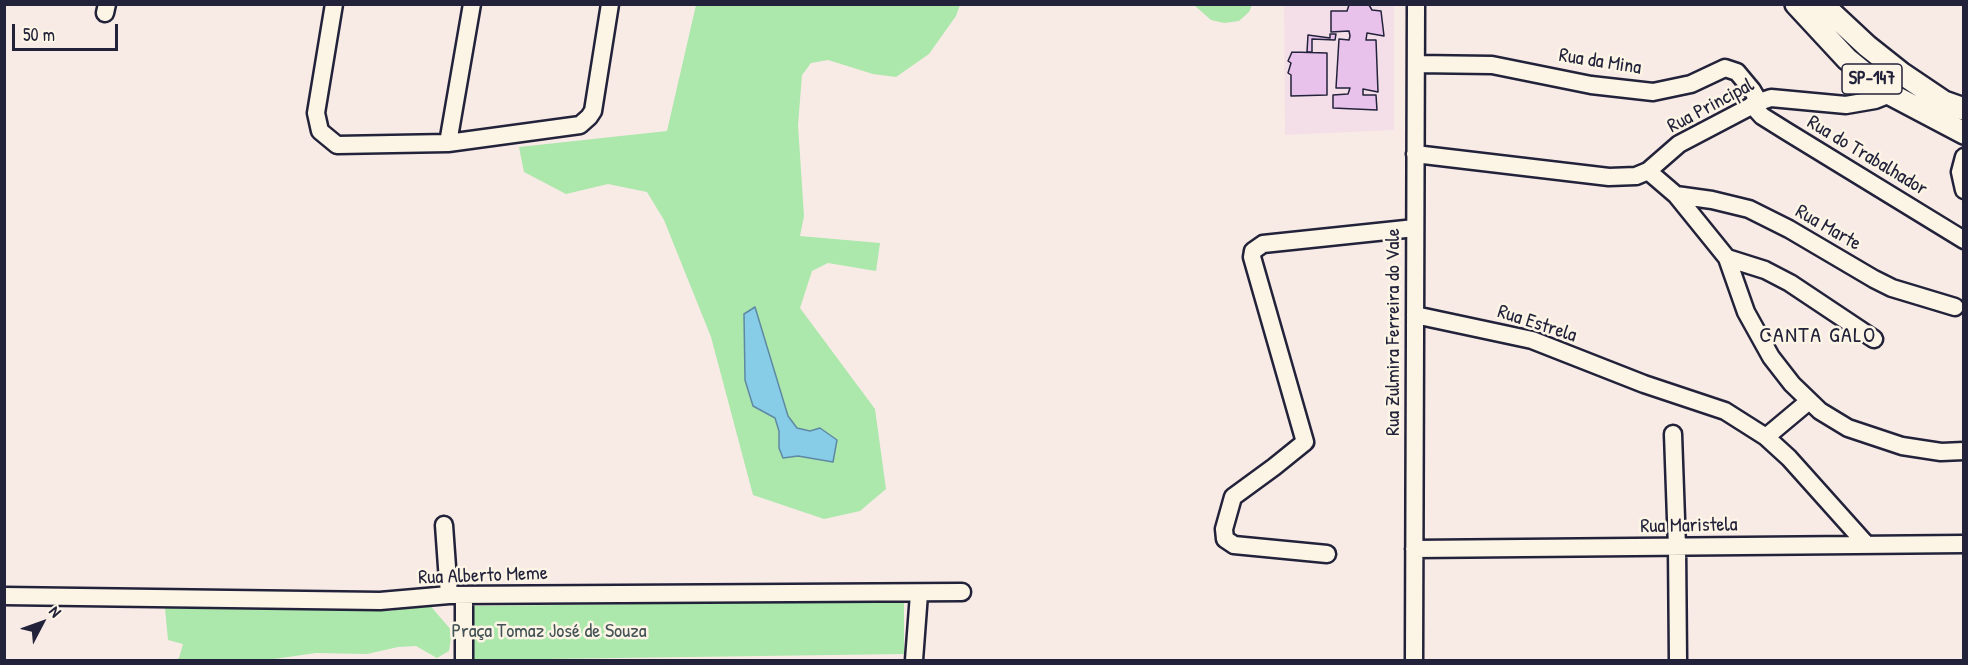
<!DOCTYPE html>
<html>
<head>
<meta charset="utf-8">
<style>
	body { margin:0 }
	#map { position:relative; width:1968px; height:665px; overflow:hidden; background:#f8ebe6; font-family:"Patrick Hand",sans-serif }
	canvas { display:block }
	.frame { position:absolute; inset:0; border:6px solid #22223b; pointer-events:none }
	.north { position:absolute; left:12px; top:593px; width:60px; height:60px; -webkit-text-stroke:4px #fcf5e5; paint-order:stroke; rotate:49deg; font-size:16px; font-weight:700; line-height:24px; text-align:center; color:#22223b }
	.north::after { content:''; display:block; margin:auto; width:21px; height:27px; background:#22223b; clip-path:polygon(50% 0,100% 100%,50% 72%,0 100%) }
	.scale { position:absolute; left:12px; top:24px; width:106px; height:27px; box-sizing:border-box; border:3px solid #22223b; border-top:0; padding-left:8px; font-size:18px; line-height:21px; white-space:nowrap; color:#22223b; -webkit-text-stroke:4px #fcf5e5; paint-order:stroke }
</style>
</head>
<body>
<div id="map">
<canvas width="1968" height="665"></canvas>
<div class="frame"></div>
<div class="north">N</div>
<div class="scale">50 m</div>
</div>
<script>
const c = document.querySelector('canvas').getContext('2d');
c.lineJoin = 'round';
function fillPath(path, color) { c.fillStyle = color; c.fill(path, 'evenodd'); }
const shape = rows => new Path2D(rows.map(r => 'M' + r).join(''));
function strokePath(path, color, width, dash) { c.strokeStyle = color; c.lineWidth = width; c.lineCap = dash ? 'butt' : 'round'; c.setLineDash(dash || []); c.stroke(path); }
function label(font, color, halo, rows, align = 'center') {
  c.font = font + ' "Patrick Hand",sans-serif'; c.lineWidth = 5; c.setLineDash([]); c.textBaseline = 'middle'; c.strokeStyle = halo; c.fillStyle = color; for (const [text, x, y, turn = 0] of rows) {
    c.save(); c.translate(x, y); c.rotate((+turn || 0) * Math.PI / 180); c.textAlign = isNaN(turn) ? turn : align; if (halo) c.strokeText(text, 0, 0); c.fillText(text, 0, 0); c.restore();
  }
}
fillPath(shape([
	[1284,5,1394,5,1394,130,1285,135]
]), '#f4dfe8');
fillPath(shape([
	[696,5,960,5,956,16,929,54,896,77,873,74,828,60,811,63,802,75,798,125,804,216,800,236,880,243,876,271,828,263,812,271,800,308,875,409,886,489,860,511,824,519,753,495,711,337,664,220,647,192,608,184,566,194,524,172,519,147,667,131],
	[1194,5,1252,5,1249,12,1239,21,1224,23,1211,20],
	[904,601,904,654,473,660,473,606],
	[427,602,452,631,449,651,437,658,416,646,398,647,367,654,316,653,267,660,175,660,179,658,183,644,168,640,165,608,391,611]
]), '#ace7ac');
const water = shape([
	[755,307,788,416,797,428,810,431,820,428,837,440,833,462,798,456,783,458,779,448,779,431,775,418,753,406,745,380,744,314,755,307]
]);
fillPath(water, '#87cde8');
strokePath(water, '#5f89a3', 1.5);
const building = shape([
	[1349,5,1369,5,1372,10,1381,11,1384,36,1367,33,1366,40,1376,40,1378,92,1363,89,1363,95,1376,95,1377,110,1333,108,1333,95,1348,94,1350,88,1336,88,1339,39,1349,40,1350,36,1349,31,1331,32,1331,11,1347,11,1349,5],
	[1330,34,1336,34,1335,40,1312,39,1312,52,1307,52,1308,35,1330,38,1330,34],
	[1292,52,1327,53,1327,95,1291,96,1291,75,1288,73,1291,63,1288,61,1292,52]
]);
fillPath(building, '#e9c2eb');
strokePath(building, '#22223b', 1.5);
const minor = shape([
	[334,4,316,113,320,131,337,145,448,143,580,125,589,117,593,111,610,4],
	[105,13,107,4],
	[1416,64,1492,65,1591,85,1653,92,1691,84,1725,68,1737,72,1752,90,1759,102],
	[1752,105,1762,116,1786,131,1964,240],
	[448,143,472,4],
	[1415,154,1609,177,1636,176,1648,171,1679,144,1759,102,1771,98,1846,105,1875,100,1890,94],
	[1964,157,1960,172,1964,190],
	[1648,171,1676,195,1727,258,1746,312,1771,357,1792,384,1820,411,1848,428,1902,446,1941,452,1964,451],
	[1676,195,1712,200,1749,209,1789,229,1874,279,1892,288,1955,307],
	[1727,258,1765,270,1790,283,1874,339],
	[1415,315,1532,340,1644,384,1725,411,1766,437,1789,458,1866,544],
	[1673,434,1677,547,1678,660],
	[1766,437,1809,401],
	[444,525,449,595],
	[1414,549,1964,544],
	[1327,554,1234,545,1225,539,1224,529,1233,497,1274,467,1305,442,1252,257,1253,251,1263,244,1415,228],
	[464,595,464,660],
	[4,596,380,601,449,595,962,592],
	[914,660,919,594],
	[1414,660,1416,4]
]);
const major = shape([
	[1796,4,1847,59,1890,94,1964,133],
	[1822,4,1867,46,1901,73,1944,102,1964,109]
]);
strokePath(minor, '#22223b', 21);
strokePath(major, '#22223b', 26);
strokePath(minor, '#fcf5e5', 16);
strokePath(major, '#fcf5e5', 21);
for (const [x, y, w] of [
	[1872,79,60]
]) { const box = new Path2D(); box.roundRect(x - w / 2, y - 15, w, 30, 4.5); c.fillStyle = '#fcf5e5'; c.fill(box); strokePath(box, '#22223b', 1.5); }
label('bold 18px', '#22223b', null, [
	["SP-147",1872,79]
]);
label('20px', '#22223b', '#fcf5e5', [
	["Rua da Mina",1600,62,9],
	["Rua Principal",1711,106,-28],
	["Rua do Trabalhador",1867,156,31],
	["Rua Marte",1828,228,30],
	["Rua Estrela",1537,324,18],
	["Rua Zulmira Ferreira do Vale",1394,332,-90],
	["Rua Maristela",1689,526,-1],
	["Rua Alberto Meme",483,576,-2]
]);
label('20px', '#445357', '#fcf5e5', [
	["Praça Tomaz José de Souza",549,632]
]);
c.letterSpacing = '1.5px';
label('22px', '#22223b', '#fcf5e5', [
	["CANTA GALO",1818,336]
]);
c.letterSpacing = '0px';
</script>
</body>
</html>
